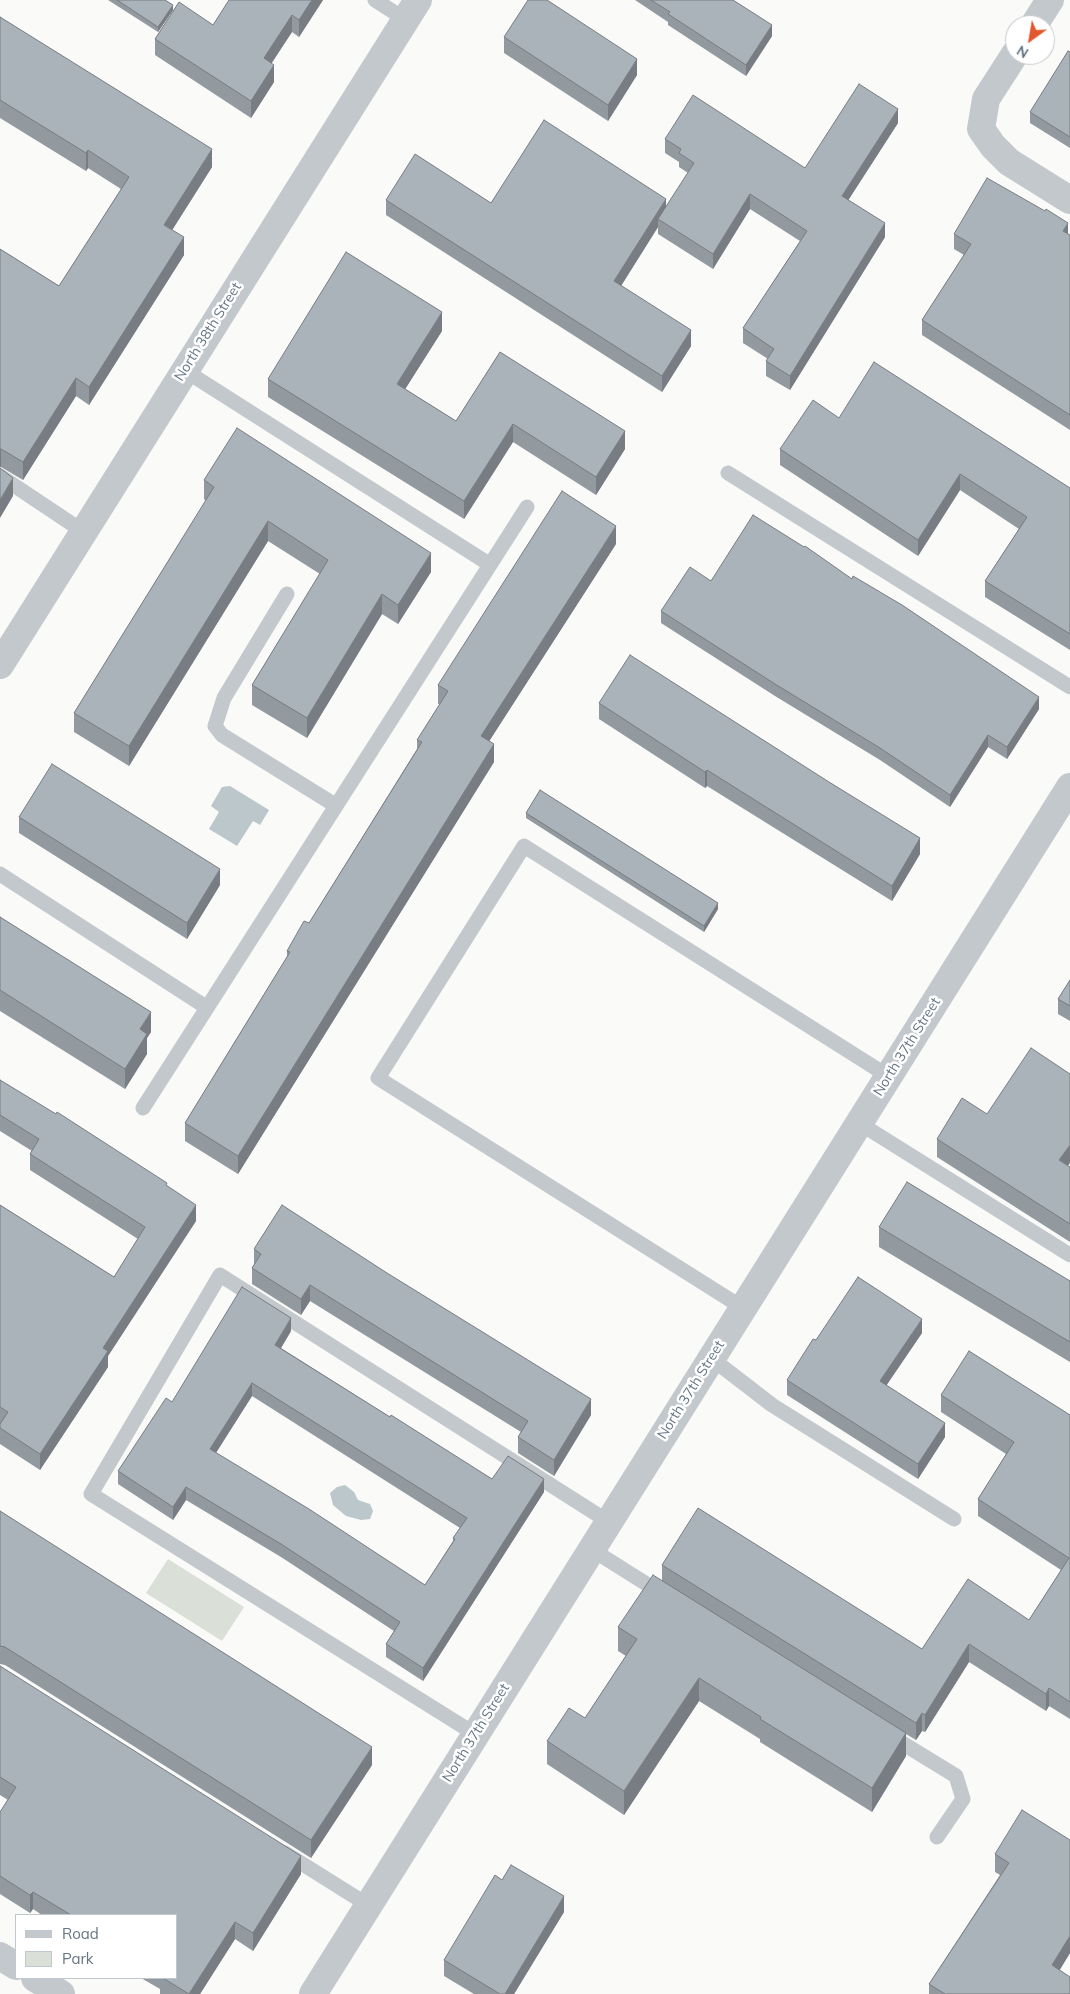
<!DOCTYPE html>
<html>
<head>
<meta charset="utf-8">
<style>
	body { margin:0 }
	#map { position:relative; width:1070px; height:1994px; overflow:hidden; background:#fafaf8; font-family:Mulish,sans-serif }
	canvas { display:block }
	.legend { position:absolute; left:15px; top:1914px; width:162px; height:65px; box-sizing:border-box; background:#fff; border:1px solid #c1c8cd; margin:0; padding:6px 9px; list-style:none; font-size:15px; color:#657683 }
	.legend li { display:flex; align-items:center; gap:10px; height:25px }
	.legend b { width:25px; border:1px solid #c1c8cd }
	.north { position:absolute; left:1005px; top:15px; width:50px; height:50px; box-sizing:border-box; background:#fff; border:1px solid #c1c8cd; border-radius:50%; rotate:212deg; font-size:14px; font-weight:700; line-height:20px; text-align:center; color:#657683 }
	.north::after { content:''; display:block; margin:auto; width:18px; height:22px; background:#e4572e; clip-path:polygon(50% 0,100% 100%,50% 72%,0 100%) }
</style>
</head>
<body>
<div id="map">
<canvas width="1070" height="1994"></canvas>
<ul class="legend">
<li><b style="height:6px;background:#c3c8cc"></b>Road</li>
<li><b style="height:14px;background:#dadfd7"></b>Park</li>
</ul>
<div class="north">N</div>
</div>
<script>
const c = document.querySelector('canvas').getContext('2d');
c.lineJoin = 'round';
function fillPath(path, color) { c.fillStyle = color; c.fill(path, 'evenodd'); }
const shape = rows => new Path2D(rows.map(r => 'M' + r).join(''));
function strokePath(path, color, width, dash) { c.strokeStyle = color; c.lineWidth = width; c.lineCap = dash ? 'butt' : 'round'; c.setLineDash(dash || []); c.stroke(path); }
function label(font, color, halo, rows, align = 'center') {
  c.font = font + ' Mulish,sans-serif'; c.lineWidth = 5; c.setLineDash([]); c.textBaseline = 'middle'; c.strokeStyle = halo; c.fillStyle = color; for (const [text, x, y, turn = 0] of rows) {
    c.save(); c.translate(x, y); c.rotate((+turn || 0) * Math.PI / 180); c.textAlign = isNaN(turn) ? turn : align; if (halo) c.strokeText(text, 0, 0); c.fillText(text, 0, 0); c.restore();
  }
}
fillPath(shape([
	[168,1559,244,1607,222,1641,146,1593]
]), '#dadfd7');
fillPath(shape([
	[230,786,269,810,260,825,253,821,237,846,209,829,219,812,211,806,222,787],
	[345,1485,354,1492,358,1500,370,1504,373,1511,370,1519,361,1520,346,1516,333,1505,330,1493,337,1487]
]), '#bbc7cb');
strokePath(shape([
	[375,0,406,20],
	[184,370,489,564],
	[728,473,1070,687],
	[0,476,84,532],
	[287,594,224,698,215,726,222,735,335,805],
	[0,874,206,1007],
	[143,1108,527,507],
	[859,1123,1070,1255],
	[743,1308,378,1078,524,846,888,1076],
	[711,1358,772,1405,954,1519],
	[591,1549,664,1595],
	[475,1734,91,1494,220,1275,609,1522],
	[889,1735,956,1776,963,1799,937,1837],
	[285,1853,368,1905]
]), '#c3c8cc', 15);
strokePath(shape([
	[1034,25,1050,0],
	[1015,54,986,99,981,129,993,146,1009,162,1070,200],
	[0,665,418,0],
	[0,1956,16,1966],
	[35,1978,61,1994],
	[313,1994,1070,787]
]), '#c3c8cc', 28);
fillPath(shape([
	[108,0,165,0,173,10,158,32],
	[323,0,299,37,292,32,271,63,274,82,251,118,155,55,155,39],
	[635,0,733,0,772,36,746,76,668,25,668,22],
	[0,17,212,167,172,230,184,255,89,405,76,396,23,480,1,467,0,467,0,249,59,286,121,189,88,168,86,171,0,118],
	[504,37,637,75,608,121,504,53],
	[1070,52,1070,148,1030,123,1030,112],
	[898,123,848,200,885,237,790,390,766,376,766,361,768,359,743,343,743,328,800,241,750,209,713,269,658,234,658,227,621,286,691,346,662,392,386,215,386,200,666,207,688,173,679,167,679,162,665,153,665,139,805,168],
	[954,234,1068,234,1070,235,1070,430,922,335,922,320,964,255,954,249],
	[442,331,405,389,456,421,500,352,625,449,596,495,513,442,464,519,268,397,268,379],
	[839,418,1070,488,1070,650,985,597,985,581,1019,529,960,490,918,556,780,465,780,449],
	[204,480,431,572,398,624,382,614,307,738,252,705,252,685,320,574,268,541,129,766,74,732,74,713,206,501,204,499],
	[616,544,489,741,494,762,238,1174,185,1141,185,1123,287,957,287,951,309,923,417,749,417,740,440,704,438,704,438,685],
	[804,547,1039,709,1007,759,988,747,950,807,880,760,775,696,661,623,661,611,711,581],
	[599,703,920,854,892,901,707,786,705,788,599,719],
	[526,813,718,909,704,932,526,818],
	[19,817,220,885,187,939,19,833],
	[0,917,151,1032,147,1038,147,1054,125,1089,0,1011],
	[1070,980,1070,1021,1058,1014,1058,999],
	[0,1080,167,1186,196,1221,108,1356,108,1367,40,1470,0,1444,0,1205,114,1277,138,1239,30,1170,30,1154,32,1151,0,1131],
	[937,1139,1068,1166,1070,1167,1070,1242,937,1157],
	[879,1227,1070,1281,1070,1362,879,1247],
	[254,1249,591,1415,554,1476,518,1453,518,1437,521,1432,310,1301,301,1315,252,1284,252,1268,254,1265],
	[291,1331,281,1348,390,1417,492,1479,544,1492,423,1681,386,1657,386,1644,394,1631,281,1557,186,1500,173,1520,118,1484,118,1471,172,1402],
	[252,1396,460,1528,453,1538,453,1541,425,1585,216,1453],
	[922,1333,886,1385,945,1437,918,1479,787,1395,787,1380,816,1340],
	[941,1395,1070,1415,1070,1719,1049,1706,1046,1711,969,1662,925,1732,922,1731,916,1740,906,1734,906,1756,872,1812,760,1742,760,1739,699,1701,624,1815,547,1764,547,1741,585,1718,626,1656,618,1651,618,1627,662,1581,662,1565,922,1649,1029,1620,1061,1570,978,1516,978,1499,1006,1454,941,1412],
	[0,1511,372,1765,311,1858,5,1665,0,1664],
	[0,1666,301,1874,253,1951,235,1939,200,1994,160,1994,160,1989,141,1978,176,1978,176,1915,42,1915,33,1909,30,1913,0,1894,0,1812,8,1800,0,1795],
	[1070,1840,1070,1953,1059,1970,1070,1994,929,1994,929,1984,1000,1875,995,1872,995,1854],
	[502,1880,564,1912,514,1994,474,1994,444,1976,444,1960]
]), '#929a9f');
fillPath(shape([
	[312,0,323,0,299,37,299,20],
	[173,5,173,10,158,32,158,27],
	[292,15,292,32,264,75,264,58],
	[772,25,772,36,746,76,746,65],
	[637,59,637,75,608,121,608,105],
	[274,65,274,82,251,118,251,101],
	[898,109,898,123,842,210,842,196],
	[212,149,212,167,164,243,164,225],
	[88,150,88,168,86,171,86,153],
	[750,194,750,209,713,269,713,254],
	[666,199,666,214,658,219,658,227,614,297,614,281],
	[885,223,885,237,790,390,790,376],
	[1068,223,1068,238,1063,231],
	[184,237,184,255,89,405,89,387],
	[442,312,442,331,397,402,397,384],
	[691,330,691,346,662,392,662,376],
	[76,378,76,396,23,480,23,462],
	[513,424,513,442,464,519,464,501],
	[625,431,625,449,596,495,596,477],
	[0,449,1,449,1,467,0,467],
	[960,474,960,490,918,556,918,540],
	[13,478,13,496,0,518,0,500],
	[268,521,268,541,129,766,129,746],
	[616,526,616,544,481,754,481,736],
	[431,553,431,572,398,624,398,605],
	[382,594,382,614,307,738,307,718],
	[1039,697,1039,709,1007,759,1007,747],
	[988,735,988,747,950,807,950,795],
	[494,744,494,762,238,1174,238,1156],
	[707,770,707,786,705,788,705,772],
	[920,838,920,854,892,901,892,886],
	[220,869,220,885,187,939,187,923],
	[718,903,718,909,704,932,704,926],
	[151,1012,151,1032,147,1038,147,1054,125,1089,125,1069,140,1029],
	[1070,1145,1070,1163,1059,1179,1059,1160],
	[196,1205,196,1221,108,1356,108,1367,40,1470,40,1454,103,1348],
	[310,1285,310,1301,301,1315,301,1299],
	[291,1318,291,1331,275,1358,275,1345],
	[922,1319,922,1333,880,1395,880,1381],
	[252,1383,252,1396,210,1462,210,1449],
	[591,1399,591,1415,554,1476,554,1460],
	[945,1423,945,1437,918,1479,918,1464],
	[544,1479,544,1492,423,1681,423,1668],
	[186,1487,186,1500,173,1520,173,1507],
	[969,1644,969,1662,925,1732,925,1715],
	[699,1678,699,1701,624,1815,624,1791],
	[1049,1688,1049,1706,1046,1711,1046,1694],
	[922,1713,922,1731,916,1740,916,1723],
	[906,1733,906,1756,872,1812,872,1788],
	[372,1747,372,1765,311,1858,311,1840],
	[301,1856,301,1874,253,1951,253,1933],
	[33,1892,33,1909,30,1913,30,1895],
	[564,1896,564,1912,514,1994,505,1994],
	[235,1922,235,1939,200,1994,189,1994],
	[1070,1936,1070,1953,1052,1983,1052,1965]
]), '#777d82');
const building = shape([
	[117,0,165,0,173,5,158,27,117,0],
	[229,0,312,0,299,20,292,15,264,58,274,65,251,101,155,39,179,2,213,25,229,0],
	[528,0,547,0,637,59,608,105,504,37,528,0],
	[651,0,733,0,772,25,746,65,668,14,670,12,651,0],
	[0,17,212,149,164,225,184,237,89,387,76,378,23,462,1,449,0,449,0,249,59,286,129,177,88,150,86,153,0,100,0,17],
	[1068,51,1070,52,1070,137,1030,112,1068,51],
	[859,84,898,109,842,196,885,223,790,376,766,361,774,349,743,328,807,231,750,194,713,254,658,219,694,163,679,153,681,149,665,139,693,95,805,168,859,84],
	[544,120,666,199,614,281,691,330,662,376,386,200,415,154,491,203,544,120],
	[987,178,1045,211,1046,209,1068,223,1063,231,1070,235,1070,415,922,320,971,244,954,234,987,178],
	[346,252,442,312,397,384,456,421,500,352,625,431,596,477,513,424,464,501,268,379,346,252],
	[874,362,1070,488,1070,634,985,581,1027,517,960,474,918,540,780,449,813,400,839,418,874,362],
	[237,428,431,553,398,605,382,594,307,718,252,685,328,560,268,521,129,746,74,713,214,487,204,480,237,428],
	[0,468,13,478,0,500,0,468],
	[562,491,616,526,481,736,494,744,238,1156,185,1123,290,952,287,951,304,921,309,923,422,742,417,740,448,691,438,685,562,491],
	[753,515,804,547,805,546,852,579,853,576,902,605,1039,697,1007,747,988,735,950,795,880,748,775,684,661,611,690,567,711,581,753,515],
	[630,655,829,782,920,838,892,886,707,770,705,772,599,703,630,655],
	[52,764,220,869,187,923,19,817,52,764],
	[540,790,718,903,704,926,526,813,540,790],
	[0,917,151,1012,140,1029,147,1034,125,1069,0,990,0,917],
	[1070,980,1070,1006,1058,999,1070,980],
	[1031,1048,1070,1074,1070,1145,1059,1160,1070,1167,1070,1224,937,1139,962,1098,987,1114,1031,1048],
	[0,1080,56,1114,57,1112,167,1183,166,1185,196,1205,103,1348,108,1351,40,1454,0,1428,0,1424,8,1412,0,1407,0,1205,114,1277,145,1227,30,1154,39,1139,0,1115,0,1080],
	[907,1182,1070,1281,1070,1342,879,1227,907,1182],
	[282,1205,387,1273,591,1399,554,1460,518,1437,528,1421,310,1285,301,1299,252,1268,261,1254,254,1249,282,1205],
	[858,1277,922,1319,880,1381,945,1423,918,1464,787,1380,813,1339,816,1340,858,1277],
	[242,1287,291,1318,275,1345,390,1417,391,1415,492,1479,508,1456,544,1479,423,1668,386,1644,400,1622,281,1544,186,1487,173,1507,118,1471,166,1398,172,1402,242,1287],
	[252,1383,467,1518,453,1538,455,1539,425,1585,309,1509,210,1449,252,1383],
	[969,1351,1070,1415,1070,1702,1049,1688,1046,1694,969,1644,925,1715,922,1713,916,1723,662,1565,698,1508,922,1649,968,1579,1029,1620,1069,1558,978,1499,1014,1442,941,1395,969,1351],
	[0,1511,372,1747,311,1840,5,1647,0,1646,0,1511],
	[653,1575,906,1733,872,1788,760,1719,761,1717,699,1678,624,1791,547,1741,569,1708,585,1718,637,1639,618,1627,653,1575],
	[0,1666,301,1856,253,1933,235,1922,189,1994,163,1978,176,1978,176,1915,71,1915,33,1892,30,1895,0,1876,0,1812,16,1787,0,1777,0,1666],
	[1022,1810,1070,1840,1070,1936,1052,1965,1070,1977,1070,1994,945,1994,929,1984,1009,1863,995,1854,1022,1810],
	[511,1865,564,1896,505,1994,500,1994,444,1960,495,1875,502,1880,511,1865]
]);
fillPath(building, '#aab3b9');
strokePath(building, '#777d82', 1);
label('14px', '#657683', '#fff', [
	["North 38th Street",208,332,-58],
	["North 37th Street",907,1047,-58],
	["North 37th Street",691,1390,-58],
	["North 37th Street",476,1733,-58]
]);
</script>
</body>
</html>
